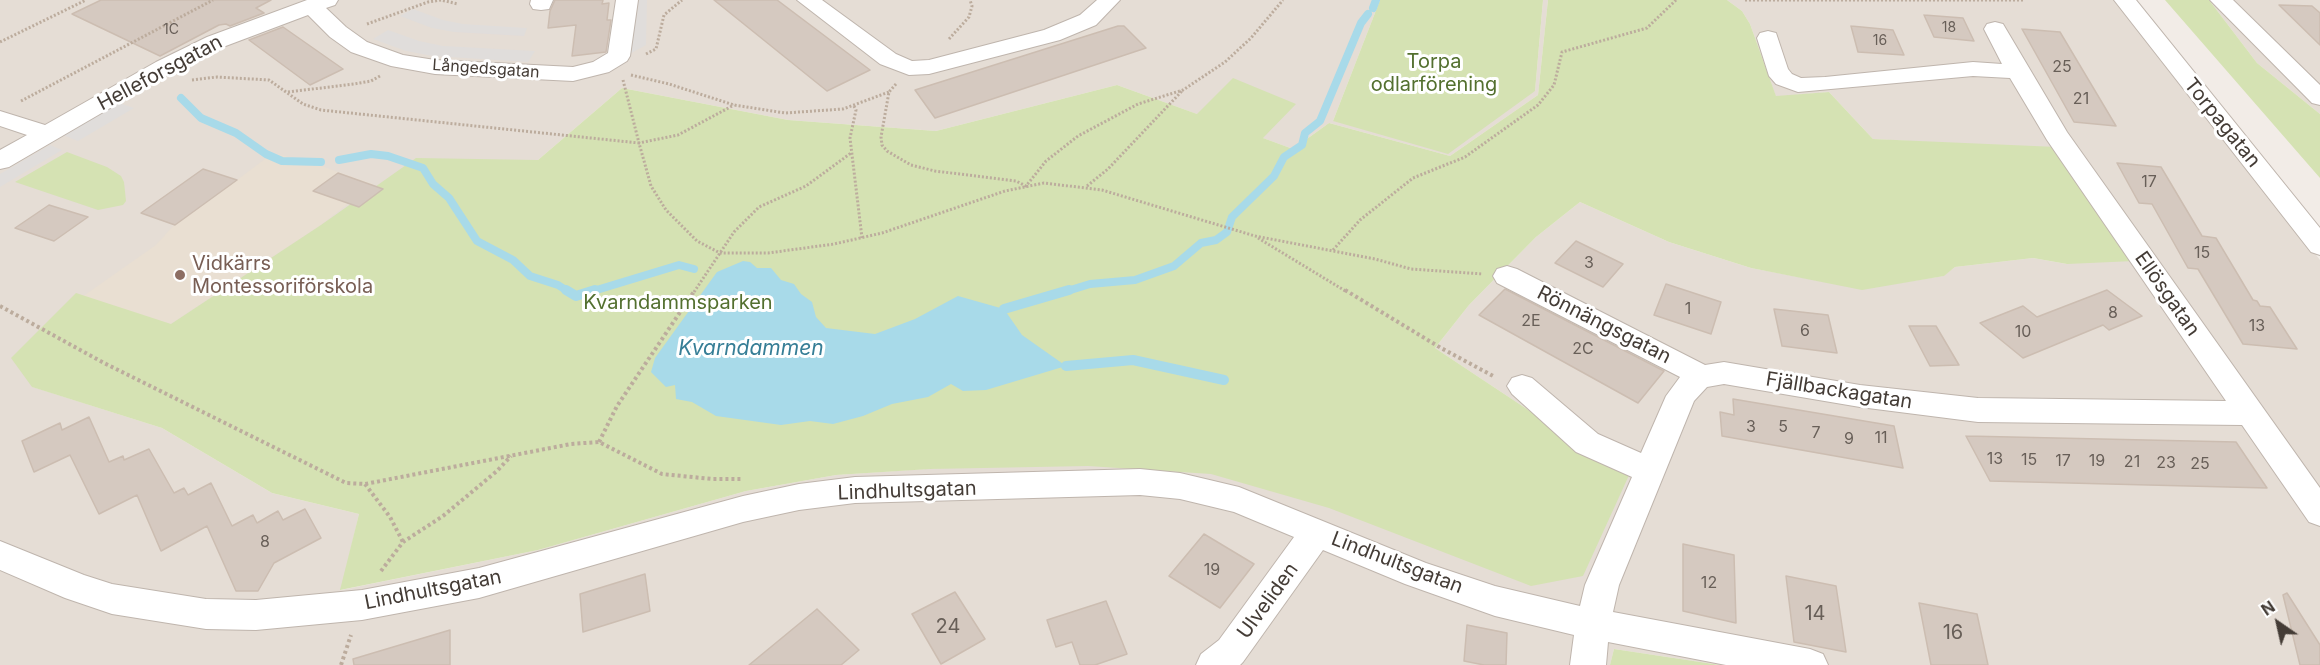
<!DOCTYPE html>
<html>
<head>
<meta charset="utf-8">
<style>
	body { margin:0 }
	#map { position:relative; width:2320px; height:665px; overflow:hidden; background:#f2ece7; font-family:Inter,sans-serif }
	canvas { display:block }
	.north { position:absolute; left:2248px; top:593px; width:60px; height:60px; -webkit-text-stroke:4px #fff; paint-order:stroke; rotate:326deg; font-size:16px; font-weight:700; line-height:24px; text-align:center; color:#443c36 }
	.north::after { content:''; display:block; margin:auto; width:21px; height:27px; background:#443c36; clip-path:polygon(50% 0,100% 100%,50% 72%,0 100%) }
</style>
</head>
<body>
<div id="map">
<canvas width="2320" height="665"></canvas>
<div class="north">N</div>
</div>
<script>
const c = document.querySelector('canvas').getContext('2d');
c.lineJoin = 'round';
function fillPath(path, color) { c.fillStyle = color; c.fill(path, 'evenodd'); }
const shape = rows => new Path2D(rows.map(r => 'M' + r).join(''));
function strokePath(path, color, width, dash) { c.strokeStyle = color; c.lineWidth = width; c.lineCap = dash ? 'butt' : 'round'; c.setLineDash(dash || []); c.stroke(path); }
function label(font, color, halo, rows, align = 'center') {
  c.font = font + ' Inter,sans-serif'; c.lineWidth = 6; c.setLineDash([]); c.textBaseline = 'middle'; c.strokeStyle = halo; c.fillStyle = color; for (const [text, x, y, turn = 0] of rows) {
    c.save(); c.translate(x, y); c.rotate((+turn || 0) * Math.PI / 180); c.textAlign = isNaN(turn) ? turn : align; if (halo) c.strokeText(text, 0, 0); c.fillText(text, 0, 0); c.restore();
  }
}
fillPath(shape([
	[0,0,1380,0,1333,121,1535,91,1543,0,1548,0,1538,95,1450,156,1329,123,1293,149,1117,85,936,131,788,120,622,88,538,160,488,269,33,387,162,428,272,493,359,514,341,590,538,550,746,491,836,475,1089,458,1590,451,1435,348,1469,305,1536,237,1580,202,1669,242,1751,268,1862,289,1943,276,1955,267,2033,258,2067,264,1961,144,1873,139,1829,92,1776,97,1750,24,1742,11,1727,0,2121,0,2320,260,2320,665,1720,665,1614,649,1610,665,0,665],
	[2209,0,2320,0,2320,114,2257,63]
]), '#e5ddd5');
fillPath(shape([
	[273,153,315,164,373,184,321,225,148,339,72,304,156,245,174,225,141,213,203,169,237,180]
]), '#e9dfd2');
fillPath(shape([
	[1380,0,1543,0,1535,91,1448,154,1333,121],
	[1548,0,1727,0,1742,11,1750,24,1776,96,1829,92,1873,139,2057,147,2134,261,2067,264,2033,258,1955,267,1944,276,1862,290,1751,268,1669,242,1580,202,1536,237,1469,305,1435,348,1590,451,1630,473,1583,576,1531,586,1329,508,1211,474,1088,466,930,469,836,475,746,491,538,550,340,590,359,514,272,493,162,428,32,387,11,358,76,293,171,324,321,225,416,158,538,160,622,88,788,120,936,131,1117,85,1197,114,1233,78,1296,104,1263,138,1293,149,1329,123,1450,156,1538,95],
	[2165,0,2209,0,2257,63,2320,114,2320,178],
	[67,152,107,167,121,176,124,182,126,201,123,205,98,210,15,182],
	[1614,649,1720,665,1610,665]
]), '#d5e2b3');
fillPath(shape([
	[629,0,647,0,646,45,626,56],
	[413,9,443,20,463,24,527,28,524,36,454,32,432,28,400,16],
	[388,30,419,41,443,46,535,51,528,62,433,56,406,51,373,39],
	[119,103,134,108,78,141,63,135],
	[50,145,62,150,0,187,0,174]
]), '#e0dddb');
fillPath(shape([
	[743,261,750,262,757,268,771,268,781,280,794,284,801,294,812,302,816,317,826,328,875,334,915,319,958,296,1004,309,1022,335,1066,366,986,390,963,391,951,384,928,397,892,404,863,416,833,424,810,421,781,425,716,416,692,402,676,399,675,385,666,387,651,372,655,358,717,272]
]), '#a8dae9');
strokePath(shape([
	[1373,8,1376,0],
	[181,98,201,118,236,133,266,154,282,161,321,162],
	[339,160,371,154,388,156,423,168,433,184,449,198,477,241,513,260,530,276,558,285,569,292],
	[590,292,679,265,694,269],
	[1064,292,1090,284,1135,280,1174,266,1201,243,1216,240,1227,232,1232,217,1274,176,1284,157,1302,145,1305,133,1320,121,1361,23,1368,14]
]), '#a8dae9', 8);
strokePath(shape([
	[566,290,576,296,595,290],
	[1004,309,1069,290],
	[1066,366,1133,360,1224,380]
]), '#a8dae9', 10);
const building = shape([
	[101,0,271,0,256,8,264,13,230,26,226,24,219,25,160,56,72,14,101,0],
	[555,0,603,0,602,4,609,3,607,20,611,20,606,52,572,56,576,25,548,28,550,11,555,0],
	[714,0,777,0,870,70,827,91,714,0],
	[2279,5,2312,6,2320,13,2320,45,2279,5],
	[1924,15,1963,18,1974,41,1934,37,1924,15],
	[1118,26,1124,26,1146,48,935,118,915,90,1118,26],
	[1851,26,1893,30,1904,55,1858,52,1851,26],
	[283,27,343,69,310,85,249,40,283,27],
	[2022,29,2060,32,2116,126,2074,122,2022,29],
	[2117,163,2161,167,2202,236,2216,238,2253,300,2257,301,2260,306,2270,307,2297,349,2243,344,2198,269,2188,268,2152,204,2139,203,2117,163],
	[203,169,237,180,175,225,141,213,203,169],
	[338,173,383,189,359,207,313,191,338,173],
	[49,205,88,217,54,241,15,228,49,205],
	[1576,241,1623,264,1603,287,1555,263,1576,241],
	[1666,284,1721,302,1711,334,1654,315,1666,284],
	[1505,289,1664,371,1638,403,1479,315,1505,289],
	[2107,290,2142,316,2109,330,2103,325,2023,358,1980,323,2023,306,2037,317,2107,290],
	[1774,309,1828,315,1837,353,1782,346,1774,309],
	[1909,326,1936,326,1959,365,1930,366,1909,326],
	[1733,399,1894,426,1903,468,1722,436,1720,412,1734,415,1733,399],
	[89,417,109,462,123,456,124,460,149,449,174,493,184,488,188,495,211,483,232,526,253,515,257,523,278,511,283,520,305,509,321,538,274,563,258,591,236,591,207,526,161,551,137,495,99,514,70,455,34,472,22,441,60,423,62,430,89,417],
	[1966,436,2236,442,2267,488,1990,481,1966,436],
	[1204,534,1254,564,1220,608,1169,576,1204,534],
	[1683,544,1734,555,1736,623,1683,611,1683,544],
	[645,574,650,611,583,632,580,594,645,574],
	[1786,576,1836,586,1846,652,1794,642,1786,576],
	[955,592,985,639,941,664,912,614,955,592],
	[2287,593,2320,645,2320,665,2300,665,2283,595,2287,593],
	[1106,601,1127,654,1095,665,1080,665,1072,642,1056,647,1047,620,1106,601],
	[1919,603,1977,614,1988,665,1931,665,1919,603],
	[817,609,859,650,841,665,749,665,817,609],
	[1467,625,1507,633,1506,665,1484,665,1464,661,1467,625],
	[450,630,450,665,354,665,353,659,450,630]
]);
fillPath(building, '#d5c9c0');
strokePath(building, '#ccbdb1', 1.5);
const minor = shape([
	[307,0,338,0,335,5,326,8,346,27,367,42,403,55,435,60,573,67,593,62,608,53,616,0,638,0,630,56,627,61,609,72,573,81,435,74,391,66,351,52,330,37,308,15,223,47,172,72,9,167,0,169,0,150,27,135,0,126,0,111,45,125,156,62,207,37,307,0],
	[531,0,553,0,549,9,541,10,533,9,530,4,531,0],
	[797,0,822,0,896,54,912,61,929,60,1044,30,1080,15,1097,0,1120,0,1096,25,1060,40,929,74,909,75,880,64,797,0],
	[2114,0,2136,0,2320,228,2320,255,2311,252,2114,0],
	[2210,0,2233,0,2320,85,2320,105,2312,103,2210,0],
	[1995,22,2003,24,2067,132,2320,488,2320,526,2309,522,2242,425,1978,422,1860,407,1724,384,1707,387,1694,401,1619,585,1613,612,1810,649,1823,654,1828,665,1726,665,1608,642,1606,665,1570,665,1574,635,1495,616,1405,584,1323,550,1243,662,1240,665,1196,665,1201,654,1219,640,1294,537,1234,512,1180,499,1140,495,855,503,799,510,743,522,479,598,362,620,256,630,206,629,112,614,65,598,0,570,0,541,84,575,112,584,206,599,256,600,362,590,479,568,743,496,799,484,855,477,1140,469,1180,473,1239,487,1426,563,1495,586,1580,606,1585,585,1632,477,1576,452,1512,394,1507,386,1512,378,1522,375,1532,378,1598,434,1641,453,1666,396,1680,377,1497,283,1493,276,1497,269,1507,266,1517,269,1705,365,1724,362,1860,385,1978,398,2226,401,2047,140,2010,78,1973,76,1798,92,1776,84,1769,76,1757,38,1760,33,1768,31,1776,33,1788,69,1792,74,1801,78,1825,77,1973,62,2002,64,1984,29,1987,24,1995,22]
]);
strokePath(minor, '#bfb5ad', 2);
strokePath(shape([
	[1745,0,2025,0],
	[367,24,428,2,441,0,458,4],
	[949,39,969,17,972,6,970,0],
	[0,42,86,0],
	[646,54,656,49,664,15,682,0],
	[631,75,669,84,734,105,785,113,843,109,889,92],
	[192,80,217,77,269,80,303,104,321,110,639,143,651,186,666,210,697,241,720,253,768,253,834,244,882,233,1005,191,1044,183,1102,190,1255,236,1375,259,1411,269,1483,274],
	[623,80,639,143,678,135,734,105],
	[896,84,889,92,881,137,882,145,887,151,911,165,935,171,1016,181,1026,186,1046,161,1078,136,1138,104,1183,90,1225,62,1251,38,1283,0],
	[288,92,354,84,371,81,380,76],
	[21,101,213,0],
	[854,106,856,110,850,138,862,238],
	[1087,186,1108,169,1182,91],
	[1258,238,1347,292],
	[1333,250,1360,220,1413,178,1465,157,1538,105,1554,85,1562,52,1647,28,1676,0],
	[694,292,734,232,759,207,806,186,851,153]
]), '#bcac9d', 3, [2, 2]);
strokePath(shape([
	[1345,290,1441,348,1495,377],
	[0,306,104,363,346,483,365,484,571,444,599,442,662,474,712,479,742,479],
	[599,442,617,406,695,290],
	[365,484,390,517,403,542],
	[381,571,403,542,443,516,497,471,511,456],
	[341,665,351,635]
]), '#bcac9d', 4, [3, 3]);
fillPath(minor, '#fff');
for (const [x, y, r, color] of [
	[180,275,6,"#8d6e63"]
]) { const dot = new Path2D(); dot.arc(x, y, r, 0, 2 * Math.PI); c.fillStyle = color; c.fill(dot); strokePath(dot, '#fff', 2); }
label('14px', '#685f58', null, [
	["18",1949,28],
	["1C",171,30],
	["16",1880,41]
]);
label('16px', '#685f58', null, [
	["25",2062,67],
	["21",2081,99],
	["17",2149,182],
	["15",2202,253],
	["3",1589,263],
	["1",1688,309],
	["8",2113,313],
	["2E",1531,321],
	["13",2257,326],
	["6",1805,331],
	["10",2023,332],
	["2C",1583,349],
	["3",1751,427],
	["5",1783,427],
	["7",1816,433],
	["11",1881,438],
	["9",1849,439],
	["13",1995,459],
	["15",2029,460],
	["17",2063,461],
	["19",2097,461],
	["21",2132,462],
	["23",2166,463],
	["25",2200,464],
	["8",265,542],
	["19",1212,570],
	["12",1709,583]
]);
label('16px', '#443c36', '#fff', [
	["Långedsgatan",486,69,4]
]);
label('20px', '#53702f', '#fff', [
	["Torpa",1434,62],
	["odlarförening",1434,85],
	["Kvarndammsparken",678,303]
]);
label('20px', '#443c36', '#fff', [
	["Helleforsgatan",160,73,-28],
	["Torpagatan",2222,123,51],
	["Ellösgatan",2167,294,55],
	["Rönnängsgatan",1604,325,27],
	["Fjällbackagatan",1839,391,9],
	["Lindhultsgatan",907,491,-2],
	["Lindhultsgatan",1397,563,21],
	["Lindhultsgatan",433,590,-11],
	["Ulveliden",1268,601,-54]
]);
label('20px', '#785e54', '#fff', [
	["Vidkärrs",192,264],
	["Montessoriförskola",192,287]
], 'left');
label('20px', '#685f58', null, [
	["14",1815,614],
	["24",948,627],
	["16",1953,633]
]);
label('italic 21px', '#367e96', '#fff', [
	["Kvarndammen",751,349]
]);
</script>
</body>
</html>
